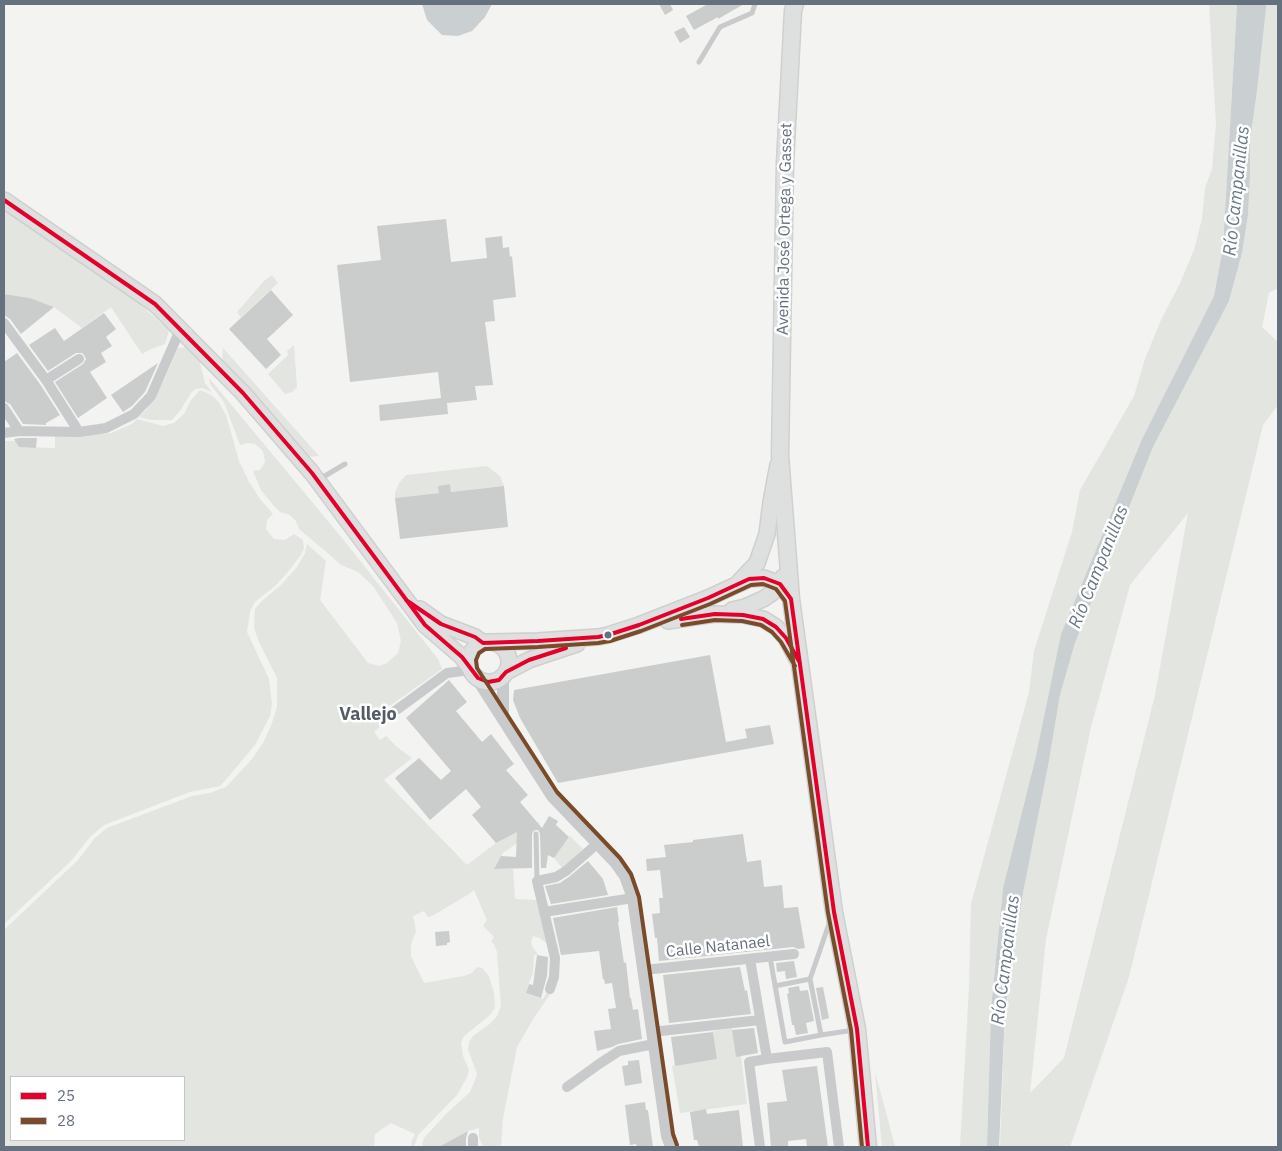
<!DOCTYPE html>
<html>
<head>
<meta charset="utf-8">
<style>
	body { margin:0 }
	#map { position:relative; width:1282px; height:1151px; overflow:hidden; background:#f3f3f1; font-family:"IBM Plex Sans",sans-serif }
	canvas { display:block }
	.frame { position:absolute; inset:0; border:5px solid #66717f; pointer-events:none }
	.legend { position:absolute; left:10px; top:1076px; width:175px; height:65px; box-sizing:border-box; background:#fff; border:1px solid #c2c6cc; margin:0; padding:6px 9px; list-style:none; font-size:15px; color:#66717f }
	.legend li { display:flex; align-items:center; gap:10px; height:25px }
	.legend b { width:25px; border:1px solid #c2c6cc }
</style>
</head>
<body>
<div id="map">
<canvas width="1282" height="1151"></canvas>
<div class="frame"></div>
<ul class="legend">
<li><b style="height:6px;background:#e4002b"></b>25</li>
<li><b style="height:6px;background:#7a4b2a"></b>28</li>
</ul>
</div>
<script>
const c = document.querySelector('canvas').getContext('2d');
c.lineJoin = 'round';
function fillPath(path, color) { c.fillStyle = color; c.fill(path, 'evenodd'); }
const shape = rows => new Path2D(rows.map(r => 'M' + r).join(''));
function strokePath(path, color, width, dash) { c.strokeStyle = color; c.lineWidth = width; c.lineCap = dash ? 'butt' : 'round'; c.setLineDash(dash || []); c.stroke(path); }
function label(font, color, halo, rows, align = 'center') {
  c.font = font + ' "IBM Plex Sans",sans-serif'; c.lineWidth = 5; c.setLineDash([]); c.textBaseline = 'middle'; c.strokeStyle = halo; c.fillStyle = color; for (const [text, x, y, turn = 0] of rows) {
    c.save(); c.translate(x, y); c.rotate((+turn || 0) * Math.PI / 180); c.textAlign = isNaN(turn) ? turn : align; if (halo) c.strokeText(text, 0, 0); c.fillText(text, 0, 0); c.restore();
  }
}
fillPath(shape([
	[1209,4,1237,4,1223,247,1214,296,1142,439,1061,634,1035,760,1003,888,991,1009,987,1147,960,1147,969,988,971,904,1029,692,1034,651,1072,532,1080,490,1134,396,1145,359,1161,320,1180,283,1194,250,1202,219,1205,188,1212,169,1216,124],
	[1266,4,1278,4,1278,288,1269,293,1262,327,1278,342,1278,405,1263,425,1129,977,1070,1147,1000,1147,1005,1011,1023,893,1049,761,1060,695,1075,643,1153,447,1229,301,1242,253,1248,215,1250,177,1250,141,1257,91],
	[1188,513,1155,695,1064,1058,1030,1093,1046,939,1091,727,1130,585],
	[4,209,137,301,169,331,165,344,151,349,142,354,111,307,82,328,54,307,30,298,4,294],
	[272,275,278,283,241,317,237,312,264,281],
	[294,345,297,387,292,392,285,394,268,374,288,355,287,351],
	[189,347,199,358,205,383,212,392,202,388,195,389,191,393,180,411,172,420,151,420,139,417,146,410,164,380,178,348],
	[223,348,319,456,306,457,222,363],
	[209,378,342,538,438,659,442,669,391,705,376,708,377,715,387,721,374,732,380,740,386,736,397,747,412,758,384,780,467,865,496,843,516,832,539,822,539,828,503,853,495,867,496,869,513,869,515,899,538,900,548,941,545,942,540,938,533,936,531,941,532,946,538,955,534,955,533,973,529,983,526,993,543,999,547,992,551,993,535,1016,517,1047,503,1118,501,1147,483,1147,479,1137,479,1128,468,1131,451,1141,442,1147,423,1147,422,1144,424,1138,447,1113,470,1092,474,1083,477,1074,468,1049,469,1042,473,1036,491,1023,497,1016,501,1006,497,952,494,944,491,942,494,937,483,926,487,920,474,890,469,894,432,916,428,917,424,911,413,916,416,931,411,944,411,956,424,983,464,976,472,973,477,967,482,968,489,976,494,993,495,1008,490,1015,464,1036,461,1043,463,1056,469,1070,467,1077,457,1095,418,1135,414,1147,412,1147,411,1143,415,1134,391,1123,375,1134,374,1147,4,1147,4,930,78,860,95,838,107,828,192,796,210,793,226,787,252,759,263,743,271,726,277,707,277,678,259,642,254,627,255,609,262,601,283,583,297,567,305,553,307,544,326,561,320,600,368,663,379,666,387,663,398,653,401,641,397,623,373,586,358,572,341,565,330,555,299,529,296,521,290,515,280,512,274,506,261,490,253,471,260,470,265,462,263,451,255,444,247,443,240,445,224,402,210,384],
	[11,1077,184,1077,184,1140,11,1140],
	[200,390,211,395,218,401,226,415,239,461,249,482,260,499,273,514,267,520,266,529,274,539,285,540,294,534,303,540,304,548,301,555,287,573,275,586,255,602,250,611,247,632,269,679,272,704,270,716,255,745,229,776,220,786,190,792,104,825,90,837,71,861,4,924,4,441,16,441,20,447,55,448,55,435,87,435,111,433,132,424,137,419,163,426,174,423,184,414,191,400],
	[487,466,500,476,504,486,451,492,449,484,439,486,439,493,395,498,395,493,399,483,406,475],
	[570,836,583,849,563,869,554,858],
	[732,1028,736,1056,741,1056,747,1104,680,1113,672,1066,717,1059,713,1031],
	[875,1072,895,1146,896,1147,882,1147]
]), '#e2e5e0');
fillPath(shape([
	[422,4,492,4,485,17,472,31,458,36,442,35,427,20],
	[1237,4,1266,4,1266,8,1257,91,1250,141,1250,177,1248,215,1242,253,1229,301,1153,447,1075,643,1060,695,1049,761,1023,893,1005,1011,999,1147,987,1147,991,1009,1003,888,1035,760,1061,634,1142,439,1214,296,1223,247]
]), '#cacfd2');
fillPath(shape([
	[659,4,670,4,673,10,665,15],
	[708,4,744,4,718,19,718,17,694,30,686,16],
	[684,27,690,37,680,43,674,32],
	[446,219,451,262,487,258,485,238,502,236,503,248,509,247,510,257,512,256,516,297,493,300,495,321,485,322,493,385,475,386,477,400,447,403,448,414,380,421,379,405,441,398,438,372,350,382,337,265,381,260,377,226],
	[271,290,293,315,267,339,281,355,266,369,229,329],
	[4,294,30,298,54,307,21,334,10,319,4,315],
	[104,313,116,329,106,337,112,346,101,353,106,362,90,372,107,398,78,418,55,382,83,364,86,359,84,355,82,353,76,353,48,371,29,345,55,328,64,341],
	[17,353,40,384,60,415,46,423,46,425,23,424,10,404,4,401,4,362],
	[158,363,145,392,132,406,123,412,111,395],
	[19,438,37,438,36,448,19,447,14,439],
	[450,484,451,492,504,486,508,527,400,539,395,498,439,493,438,486],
	[710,655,726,742,747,738,745,729,770,725,774,744,558,783,520,718,513,700,514,690],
	[449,680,467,702,456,711,482,742,491,734,514,764,506,770,528,795,520,802,542,828,549,816,558,821,556,825,569,837,554,858,548,855,546,868,541,868,540,834,538,830,534,830,532,834,532,868,494,869,501,856,516,857,517,832,496,843,472,815,481,807,466,789,430,820,395,778,419,758,441,780,451,771,406,718],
	[743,834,747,862,761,860,764,887,782,885,784,908,798,907,805,948,798,949,793,947,659,961,657,938,655,938,652,914,660,913,659,898,663,898,660,870,647,871,646,859,666,857,664,845,693,842,693,840],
	[588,861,603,879,608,895,551,904,545,886,560,883,570,876],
	[617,907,619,922,618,922,624,963,626,962,630,998,631,998,633,1010,638,1009,642,1039,618,1044,612,1047,597,1051,594,1031,611,1029,608,1009,616,1008,612,983,605,984,604,979,603,980,599,951,561,955,553,918],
	[449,931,450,942,447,943,447,945,436,946,435,932],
	[537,955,548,957,548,959,547,976,541,998,526,993,529,984,533,985],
	[794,961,797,977,786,979,785,971,777,972,776,963],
	[740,967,745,991,747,990,751,1014,669,1023,663,975],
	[799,986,800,991,808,990,814,1021,806,1023,808,1033,796,1035,794,1025,792,1025,787,994,789,993,788,988],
	[823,987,829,1018,822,1020,816,988],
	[754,1028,758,1053,736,1057,732,1030],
	[713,1032,717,1059,675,1066,671,1037],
	[639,1060,642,1083,625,1086,622,1066,628,1065,628,1061],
	[817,1066,828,1147,807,1147,806,1139,788,1141,788,1147,771,1147,767,1103,787,1101,782,1070],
	[645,1102,646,1110,648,1110,653,1147,637,1147,636,1144,630,1145,625,1105],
	[706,1109,707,1114,739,1110,743,1147,699,1147,697,1140,694,1140,690,1112],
	[468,1131,466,1138,466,1147,439,1147]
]), '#cbcccc');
const secondary = shape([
	[4,200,155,304,243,393,312,473,425,625,462,657,471,670],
	[739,582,757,563,767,534,771,502,778,465],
	[420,609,441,624,475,637,483,643],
	[732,610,745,607,763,599,772,593,780,584,783,577],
	[668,621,715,614,743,615,763,619,776,627,786,638,798,661],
	'469 662a20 20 0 1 1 40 0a20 20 0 1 1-40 0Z',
	[490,642,538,641,598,637,608,635,639,625,708,598,749,579,764,578,780,584,791,599],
	[506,672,529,660,577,644]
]);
const primary = shape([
	[795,4,793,11,785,163,780,455,791,599,834,912,857,1029,868,1147]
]);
strokePath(secondary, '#cfcfcf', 18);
strokePath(primary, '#d0d0d1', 19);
strokePath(shape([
	[699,62,720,27,752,13,755,4],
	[318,480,345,464],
	[536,834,537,881],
	[830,921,810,979,821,1035,854,1030],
	[770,957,785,1042,821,1035],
	[775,986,810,979]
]), '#c9cacb', 5);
strokePath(shape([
	[4,323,46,380,79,432],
	[46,380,79,359],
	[4,408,19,431],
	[4,433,19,431,79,432,106,428,134,414,151,396,180,330],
	[391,714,447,673,471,670],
	[544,912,633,898],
	[750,959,767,1059,749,1062,760,1147],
	[644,970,794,954],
	[550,989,554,977,555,958,537,881,556,877,566,871,598,843],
	[652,1032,760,1020],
	[767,1059,827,1052,839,1147],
	[567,1087,599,1064,619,1051,654,1044],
	[473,1138,473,1147]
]), '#c9cacb', 10);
strokePath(shape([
	[474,674,552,796,615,862,625,876,633,898,667,1136,671,1147],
	[503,718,503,677]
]), '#c9cacb', 12);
strokePath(secondary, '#dedfdf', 15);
strokePath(primary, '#dedfdf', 16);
strokePath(shape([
	[4,200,155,304,243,393,312,473,425,625,462,657,478,678,488,682,499,680,506,672,529,660,566,648],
	[406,600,441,624,475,637,483,643,538,641,598,637,608,635,639,625,708,598,749,579,764,578,780,584,791,599,834,912,857,1029,868,1147],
	[681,619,715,614,743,615,763,619,776,627,786,638,800,663]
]), '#e4002b', 4);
strokePath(shape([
	[682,625,715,620,742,621,761,625,772,632,781,642,795,666],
	[677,1145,673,1134,639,897,631,874,620,858,557,792,477,668,476,660,479,653,485,649,538,647,598,643,610,641,641,631,710,604,751,585,763,584,776,589,785,601,828,913,851,1030,862,1147]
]), '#7a4b2a', 4);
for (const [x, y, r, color] of [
	[608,635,4.5,"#66717f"]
]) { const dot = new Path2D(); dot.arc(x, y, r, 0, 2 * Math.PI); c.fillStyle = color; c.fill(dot); strokePath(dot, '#fff', 2); }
label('16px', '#66717f', '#fff', [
	["Avenida José Ortega y Gasset",785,229,-89],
	["Calle Natanael",718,947,-6]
]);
label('italic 18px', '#677883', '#fff', [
	["Río Campanillas",1237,191,-84],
	["Río Campanillas",1099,567,-68],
	["Río Campanillas",1006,960,-83]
]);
label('bold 18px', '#535b65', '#fff', [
	["Vallejo",368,715]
]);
</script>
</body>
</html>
